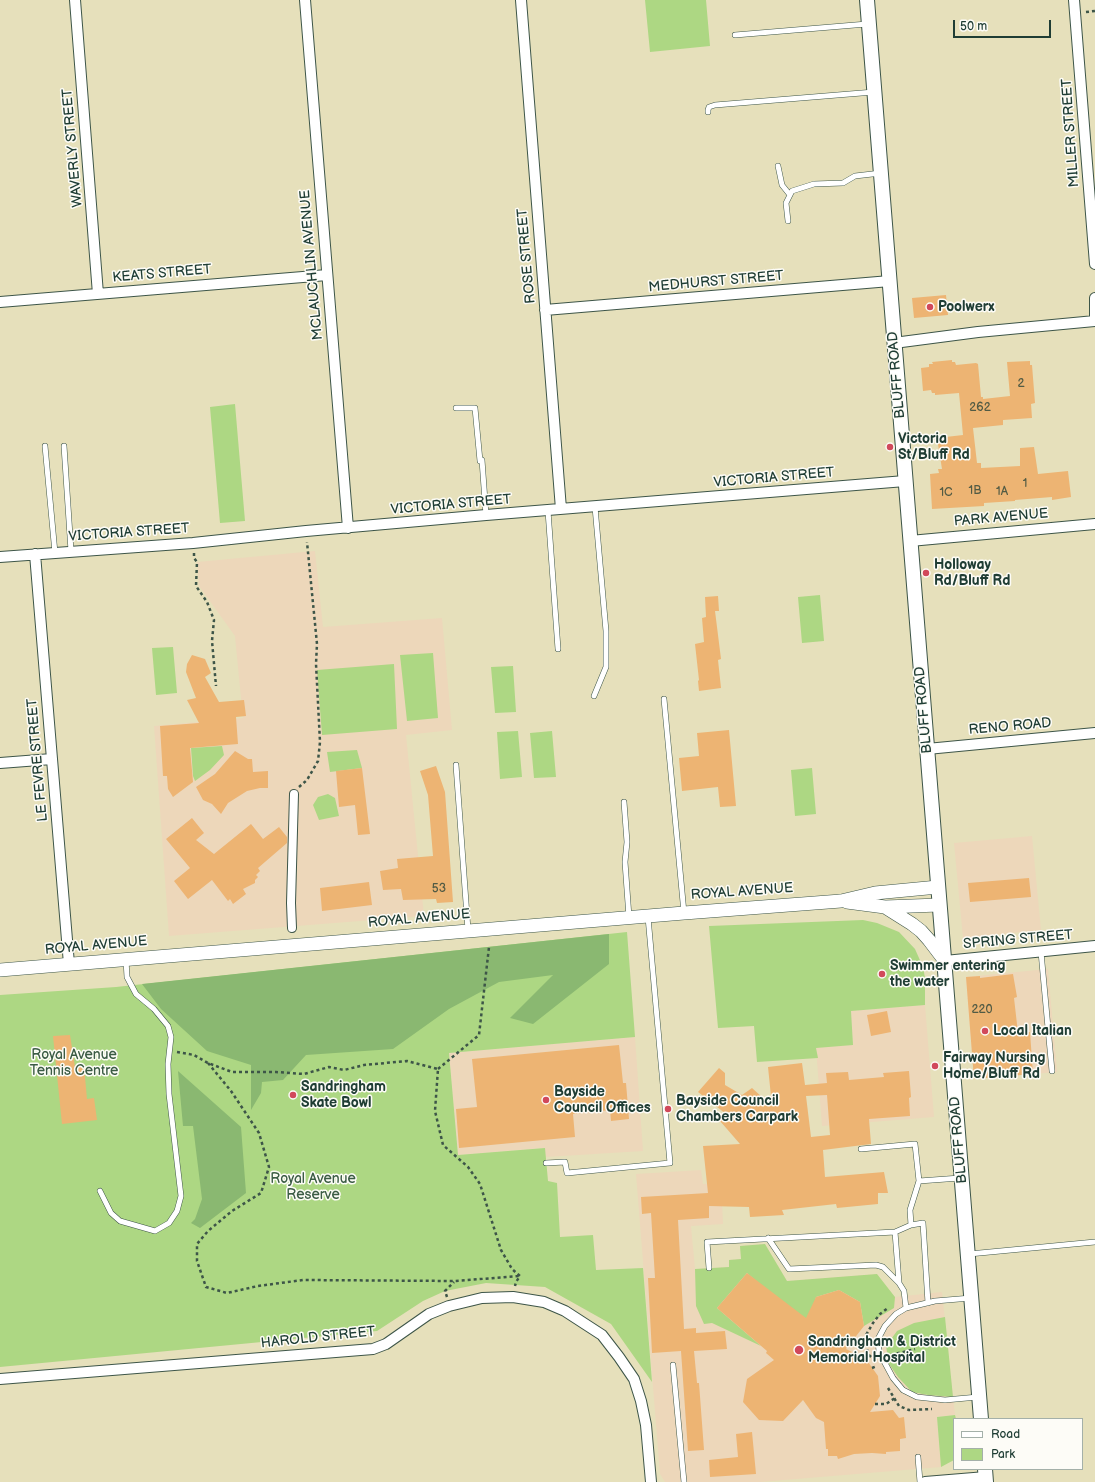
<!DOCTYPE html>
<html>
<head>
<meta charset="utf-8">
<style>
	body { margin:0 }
	#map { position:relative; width:1095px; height:1482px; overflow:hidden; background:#e6e0bb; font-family:"Balsamiq Sans",sans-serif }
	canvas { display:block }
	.legend { position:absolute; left:953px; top:1418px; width:130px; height:52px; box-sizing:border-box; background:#fdfcf7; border:1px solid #a4b0a9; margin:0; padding:5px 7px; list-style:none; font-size:12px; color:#1f3d34 }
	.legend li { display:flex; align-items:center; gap:8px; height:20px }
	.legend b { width:20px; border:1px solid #a4b0a9 }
	.scale { position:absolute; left:953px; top:20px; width:98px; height:18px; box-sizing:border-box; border:2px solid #1f3d34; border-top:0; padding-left:5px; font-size:12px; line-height:14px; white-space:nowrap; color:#1f3d34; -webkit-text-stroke:3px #fdfcf7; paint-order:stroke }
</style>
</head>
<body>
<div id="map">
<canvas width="1095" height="1482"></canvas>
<ul class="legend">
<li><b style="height:5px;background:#fff"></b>Road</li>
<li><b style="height:11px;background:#add783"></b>Park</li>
</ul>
<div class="scale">50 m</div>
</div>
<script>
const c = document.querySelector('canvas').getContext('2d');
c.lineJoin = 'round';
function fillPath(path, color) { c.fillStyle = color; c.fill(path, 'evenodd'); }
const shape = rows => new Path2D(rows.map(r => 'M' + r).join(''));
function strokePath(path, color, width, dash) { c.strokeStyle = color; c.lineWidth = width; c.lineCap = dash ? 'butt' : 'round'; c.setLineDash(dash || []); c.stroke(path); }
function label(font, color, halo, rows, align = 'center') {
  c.font = font + ' "Balsamiq Sans",sans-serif'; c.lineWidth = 3; c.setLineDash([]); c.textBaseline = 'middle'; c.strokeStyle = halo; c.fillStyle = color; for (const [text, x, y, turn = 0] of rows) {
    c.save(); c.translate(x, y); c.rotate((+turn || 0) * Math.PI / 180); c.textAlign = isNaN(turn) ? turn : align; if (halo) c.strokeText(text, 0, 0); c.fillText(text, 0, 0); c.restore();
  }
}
fillPath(shape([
	[315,551,323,627,442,618,452,730,406,735,424,916,169,936,154,726,243,718,235,636,199,586,197,562],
	[1032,836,1041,930,963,938,954,843],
	[1048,969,1057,1072,974,1079,966,977],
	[925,1005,934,1117,822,1126,816,1048,853,1044,850,1011],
	[635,1037,643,1151,546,1157,544,1148,458,1155,449,1053],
	[701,1170,703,1184,721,1183,723,1224,691,1226,695,1269,729,1267,729,1260,741,1259,740,1246,765,1244,787,1281,877,1274,895,1297,942,1292,955,1415,937,1417,941,1467,760,1482,665,1482,660,1474,636,1174]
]), '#edd7ba');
fillPath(shape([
	[645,0,706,0,710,46,650,52],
	[235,404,245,521,220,523,210,407],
	[820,595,824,641,802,643,798,597],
	[173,647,177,693,156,695,152,648],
	[433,653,438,718,407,721,400,655],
	[394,664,397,729,322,735,317,670],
	[513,666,516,712,495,713,491,667],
	[518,731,522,777,500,779,497,732],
	[552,731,556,777,534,778,530,733],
	[222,746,224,755,210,770,195,781,193,776,191,748],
	[357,750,362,768,330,772,327,752],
	[812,768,816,814,795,816,791,770],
	[328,794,335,798,339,816,319,820,313,805,318,797],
	[863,920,877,923,899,932,915,949,923,967,925,978,925,1005,851,1011,853,1045,816,1048,818,1058,757,1062,754,1026,718,1028,709,926],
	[627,932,635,1037,449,1053,458,1155,545,1148,548,1181,557,1183,560,1237,593,1235,596,1270,643,1268,652,1382,611,1324,545,1287,486,1283,445,1291,423,1301,377,1331,0,1367,0,995,116,987],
	[765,1244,787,1281,877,1274,895,1297,894,1308,864,1326,860,1302,839,1290,816,1297,810,1327,747,1273,717,1308,761,1346,712,1323,704,1324,696,1306,695,1269,729,1267,729,1260,741,1259,740,1246],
	[945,1317,953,1397,928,1395,912,1392,898,1377,889,1364,886,1346,897,1331,914,1323],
	[955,1415,956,1419,954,1419,954,1460,941,1467,937,1417]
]), '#add783');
fillPath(shape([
	[609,934,609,964,533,1024,510,1018,553,975,499,982,449,1009,393,1049,306,1055,283,1080,262,1082,261,1093,251,1110,251,1065,207,1051,161,1009,142,984],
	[178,1071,241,1127,246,1193,200,1228,191,1223,195,1219,202,1199,193,1126,183,1126]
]), '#8ab871');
fillPath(shape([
	[946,295,948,315,914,318,912,298],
	[952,360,952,362,955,362,956,365,976,363,978,364,981,397,983,397,983,399,1010,396,1007,362,1030,361,1030,365,1032,365,1035,403,1031,404,1032,418,1003,420,1003,425,973,428,977,463,981,463,981,468,1020,466,1020,448,1034,447,1038,474,1068,471,1071,497,1052,500,1052,497,1015,500,1015,501,984,503,984,506,932,509,930,474,939,473,938,469,942,469,937,438,963,435,959,393,935,395,935,393,932,393,931,390,923,391,921,368,929,367,929,364,933,364,932,362],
	[718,596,719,611,715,611,721,659,718,660,721,688,699,691,698,681,699,680,695,644,704,642,702,618,706,617,705,597],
	[192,655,205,659,211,673,205,677,219,702,244,700,246,716,236,717,238,744,190,748,193,782,173,797,168,789,167,776,163,776,160,726,199,723,187,700,196,698,186,672,187,664],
	[729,730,736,806,720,807,718,787,682,791,679,758,699,756,697,733],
	[235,751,248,759,252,759,253,772,268,771,268,788,260,788,247,791,228,803,221,814,212,804,203,800,196,787,215,774],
	[436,766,445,792,453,902,437,903,436,899,403,900,401,889,383,890,380,871,398,868,397,859,433,856,428,795,420,771],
	[362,768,370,834,358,835,355,805,339,807,336,771],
	[192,818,204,833,196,840,214,854,251,824,263,839,279,827,287,837,287,843,258,868,260,871,256,875,258,877,255,880,255,883,243,889,246,894,233,904,230,899,228,901,212,880,188,899,174,881,190,868,166,839],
	[1029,878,1031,897,970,902,968,883],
	[369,882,372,905,322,911,320,888],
	[1013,974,1017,997,1014,998,1018,1033,1030,1032,1033,1074,974,1079,966,977,980,976,980,978],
	[887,1011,891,1032,871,1036,867,1015],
	[70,1035,75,1067,84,1066,87,1099,94,1098,97,1120,62,1124,53,1036],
	[619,1045,623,1083,626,1083,629,1119,611,1121,610,1110,573,1114,575,1137,459,1148,456,1109,477,1107,472,1059],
	[802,1063,805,1085,827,1083,826,1073,848,1072,849,1080,884,1077,883,1073,909,1071,911,1097,909,1098,910,1116,869,1119,871,1144,823,1150,825,1177,884,1172,888,1193,878,1193,878,1204,837,1208,836,1204,782,1210,784,1215,750,1217,749,1207,709,1206,709,1218,678,1220,684,1329,696,1328,696,1333,725,1331,727,1349,694,1351,697,1383,699,1383,704,1450,688,1451,681,1351,652,1353,648,1278,655,1278,651,1213,642,1214,641,1197,708,1193,703,1146,740,1144,720,1121,726,1114,698,1092,719,1068,725,1073,725,1085,742,1095,752,1088,772,1106,768,1067],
	[827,1095,830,1135,811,1137,806,1096],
	[747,1273,806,1318,816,1297,839,1290,860,1302,864,1326,846,1349,866,1359,878,1376,880,1396,870,1412,893,1410,899,1418,904,1417,906,1438,900,1439,900,1451,886,1452,886,1454,872,1453,854,1454,838,1459,837,1456,828,1456,828,1449,826,1449,824,1422,816,1418,803,1400,783,1421,759,1420,743,1402,747,1379,774,1360,766,1353,767,1351,717,1308],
	[752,1432,756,1474,710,1477,709,1460,738,1457,736,1434]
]), '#edb473');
const service = shape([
	[735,35,867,24],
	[708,112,708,110,709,107,715,105,874,92],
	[778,166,782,185,790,195],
	[788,221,786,203,792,191,814,184,843,183,855,176,881,173],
	[456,408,475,408,480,461,482,460,486,515],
	[45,446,55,553],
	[64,446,71,551],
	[548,511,558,649],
	[594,696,606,667,606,631,595,507],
	[664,699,684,913],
	[456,765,468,930],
	[624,802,627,842,625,862,629,917],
	[1041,952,1052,1071],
	[861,1149,915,1144,919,1181,910,1210,911,1225],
	[546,1163,565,1162,567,1173,670,1163,648,917],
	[919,1181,960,1178],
	[100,1191,111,1213,120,1221,155,1231,169,1223,177,1211,181,1196,169,1094,168,1064,171,1037,168,1026,154,1009,136,994,127,977,126,960],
	[895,1232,899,1283,904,1291,906,1308],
	[768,1238,789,1269,876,1265,883,1267,899,1283],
	[969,1254,1095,1242],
	[709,1268,707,1242,895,1232,911,1225,923,1223,928,1303],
	[971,1298,935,1301,906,1308,896,1314,885,1326,878,1339,879,1352,893,1378,903,1390,917,1397,945,1400,978,1397],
	[673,1365,684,1482],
	[918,1457,920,1482]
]);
const pedestrian = shape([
	[292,928,291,903,294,794]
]);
const minor = shape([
	[75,0,98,294],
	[305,0,348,528],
	[521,0,561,509],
	[1074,0,1095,264],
	[0,302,327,275],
	[545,310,890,281],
	[1095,321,1095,298],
	[894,343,978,332,1095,321],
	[910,541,1095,524],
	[35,554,69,964],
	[0,557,193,543,306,531,486,515,905,481],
	[927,749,1095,733],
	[0,763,52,759],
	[945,961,1095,946],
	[0,1379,373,1349,386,1344,429,1314,449,1306,482,1298,513,1297,544,1302,565,1311,602,1335,619,1357,634,1379,641,1401,646,1425,651,1482],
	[925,1482,986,1477]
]);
const tertiary = shape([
	[847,902,885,907,939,905],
	[885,907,912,924,921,931,929,940,945,961],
	[0,970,684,913,841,901,875,893,938,887]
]);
const secondary = shape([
	[867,0,981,1419],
	[985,1469,986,1482]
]);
strokePath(service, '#3d5548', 6);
strokePath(pedestrian, '#3d5548', 10);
strokePath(minor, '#3d5548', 12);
strokePath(tertiary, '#3d5548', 14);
strokePath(secondary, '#3d5548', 16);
strokePath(shape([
	[1086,12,1095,11],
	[194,553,194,558,197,562,196,586,207,602,214,620,212,641,216,686],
	[299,787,307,780,318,761,320,742,316,664,317,644,307,542],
	[177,1052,194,1055,208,1063,232,1072,276,1072,304,1074,329,1067,344,1070,364,1065,407,1061,438,1069,435,1111,443,1145,468,1167,480,1184,501,1250,512,1269,520,1276,516,1282,515,1286],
	[208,1063,231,1091,259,1133,269,1167,261,1193,232,1211,208,1231,197,1244,197,1261,206,1287,227,1293,258,1286,303,1280,455,1281,520,1276],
	[438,1069,479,1035,489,947],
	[447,1297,445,1291,454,1282],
	[891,1355,915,1349],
	[871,1357,868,1354,866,1345,866,1335,873,1323,880,1314,888,1308],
	[872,1368,877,1366],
	[888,1388,899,1406,909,1410,932,1409],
	[875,1404,886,1404,895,1398]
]), '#3d5548', 2.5, [3, 3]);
strokePath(service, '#fff', 5);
strokePath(pedestrian, '#fff', 8);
strokePath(minor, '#fff', 10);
strokePath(tertiary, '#fff', 13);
strokePath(secondary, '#fff', 14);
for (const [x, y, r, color] of [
	[930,307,4,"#d1495b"],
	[890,447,4,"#d1495b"],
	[926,573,4,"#d1495b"],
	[882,974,4,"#d1495b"],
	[985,1031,4,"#d1495b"],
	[935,1066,4,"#d1495b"],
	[293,1095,4,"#d1495b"],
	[546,1100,4,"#d1495b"],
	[668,1109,4,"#d1495b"],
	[799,1350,5,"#d1495b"]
]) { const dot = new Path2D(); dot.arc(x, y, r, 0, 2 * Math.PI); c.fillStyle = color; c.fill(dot); strokePath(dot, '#fdfcf7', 1.5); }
label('12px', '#525b44', null, [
	["2",1021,384],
	["262",980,408],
	["1",1025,484],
	["1B",975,491],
	["1A",1002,492],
	["1C",946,493],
	["53",439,889],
	["220",982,1010]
]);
label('14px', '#1f3d34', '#fdfcf7', [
	["MILLER STREET",1071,133,-94],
	["WAVERLY STREET",73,148,-95],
	["ROSE STREET",527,256,-95],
	["MCLAUCHLIN AVENUE",312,265,-95],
	["KEATS STREET",162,274,-5],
	["MEDHURST STREET",716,282,-5],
	["BLUFF ROAD",897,375,-95],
	["VICTORIA STREET",774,478,-5],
	["VICTORIA STREET",451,505,-5],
	["PARK AVENUE",1001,518,-5],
	["VICTORIA STREET",129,533,-4],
	["BLUFF ROAD",924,710,-95],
	["RENO ROAD",1010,727,-5],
	["LE FEVRE STREET",38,760,-95],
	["ROYAL AVENUE",742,892,-4],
	["ROYAL AVENUE",419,919,-5],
	["SPRING STREET",1018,940,-5],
	["ROYAL AVENUE",96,946,-5],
	["BLUFF ROAD",959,1140,-95],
	["HAROLD STREET",318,1338,-6]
]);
label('bold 14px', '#1f3d34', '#fdfcf7', [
	["Poolwerx",938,307],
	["Victoria",898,439],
	["St/Bluff Rd",898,455],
	["Holloway",934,565],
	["Rd/Bluff Rd",934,581],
	["Swimmer entering",890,966],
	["the water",890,982],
	["Local Italian",993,1031],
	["Fairway Nursing",943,1058],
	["Home/Bluff Rd",943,1074],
	["Sandringham",301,1087],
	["Skate Bowl",301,1103],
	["Bayside",554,1092],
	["Council Offices",554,1108],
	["Bayside Council",676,1101],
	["Chambers Carpark",676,1117],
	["Sandringham & District",808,1342],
	["Memorial Hospital",808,1358]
], 'left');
label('14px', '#3b5c44', '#fdfcf7', [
	["Royal Avenue",74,1055],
	["Tennis Centre",74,1071],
	["Royal Avenue",313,1179],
	["Reserve",313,1195]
]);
</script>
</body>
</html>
